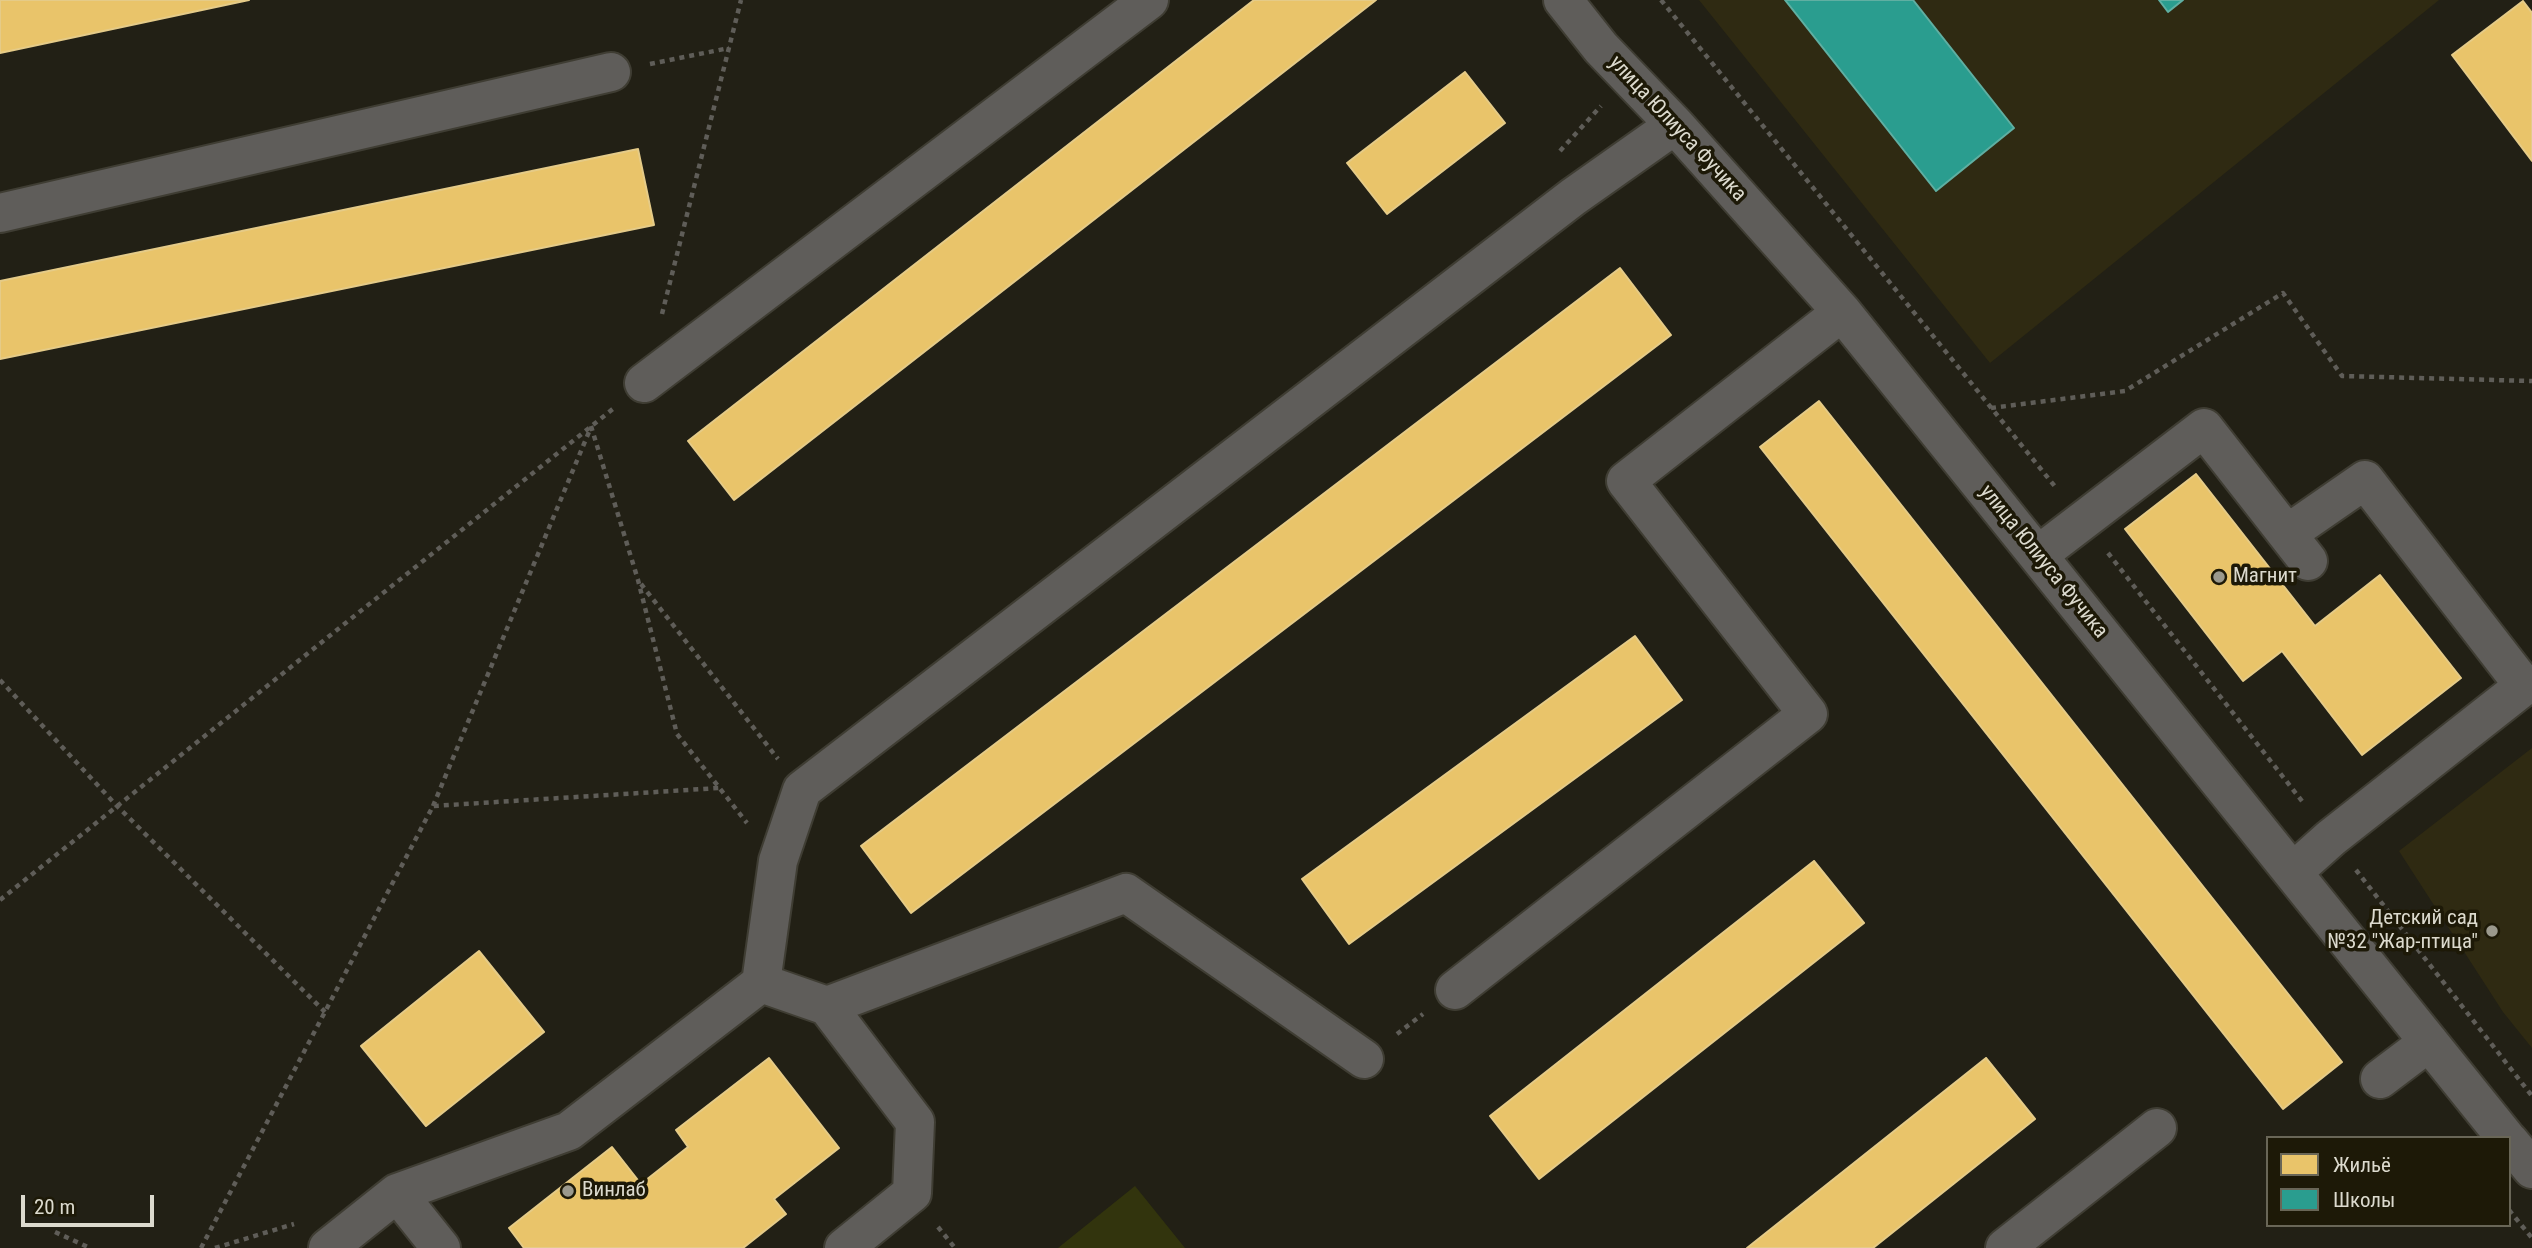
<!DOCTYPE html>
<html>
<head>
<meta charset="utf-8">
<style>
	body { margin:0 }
	#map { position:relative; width:2532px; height:1248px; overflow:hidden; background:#222015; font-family:"Roboto Condensed",sans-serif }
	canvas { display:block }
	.legend { position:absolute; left:2266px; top:1136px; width:245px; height:91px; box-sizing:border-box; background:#1d1907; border:2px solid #696657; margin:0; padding:9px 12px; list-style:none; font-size:21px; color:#dcdace }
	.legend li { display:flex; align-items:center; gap:14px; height:35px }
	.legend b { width:35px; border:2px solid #696657 }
	.scale { position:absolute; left:21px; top:1195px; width:133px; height:32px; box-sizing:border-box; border:4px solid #dcdace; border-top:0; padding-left:9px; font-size:21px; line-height:24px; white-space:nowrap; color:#dcdace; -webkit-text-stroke:5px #1d1907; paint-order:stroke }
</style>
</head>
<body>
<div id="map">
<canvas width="2532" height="1248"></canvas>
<ul class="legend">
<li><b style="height:19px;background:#e9c46a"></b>Жильё</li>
<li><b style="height:19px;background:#2a9d8f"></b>Школы</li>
</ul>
<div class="scale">20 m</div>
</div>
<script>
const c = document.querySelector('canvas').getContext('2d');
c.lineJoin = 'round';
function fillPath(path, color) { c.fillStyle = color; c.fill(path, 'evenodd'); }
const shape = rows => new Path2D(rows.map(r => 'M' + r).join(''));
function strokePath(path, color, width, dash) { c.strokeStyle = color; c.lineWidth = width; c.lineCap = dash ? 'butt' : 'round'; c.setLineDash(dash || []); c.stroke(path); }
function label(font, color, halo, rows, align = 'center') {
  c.font = font + ' "Roboto Condensed",sans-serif'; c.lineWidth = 7; c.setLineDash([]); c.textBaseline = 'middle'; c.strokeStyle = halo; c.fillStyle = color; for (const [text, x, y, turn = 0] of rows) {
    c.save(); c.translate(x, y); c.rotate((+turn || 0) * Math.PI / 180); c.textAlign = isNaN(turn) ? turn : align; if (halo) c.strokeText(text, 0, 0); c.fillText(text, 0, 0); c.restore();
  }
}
fillPath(shape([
	[1699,0,2439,0,1990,363],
	[2532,748,2532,1048,2503,1012,2399,851]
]), '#2f2a12');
fillPath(shape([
	[1135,1186,1185,1248,1058,1248]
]), '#32340d');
const homes = shape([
	[0,0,249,0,0,53,0,0],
	[1254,0,1376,0,734,500,688,441,1254,0],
	[2523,1,2532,13,2532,161,2452,55,2523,1],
	[1465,72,1505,123,1387,214,1347,163,1465,72],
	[638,149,654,225,0,359,0,281,638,149],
	[1620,268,1671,335,911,913,861,846,1620,268],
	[1819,401,2342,1062,2283,1109,1760,447,1819,401],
	[2196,474,2315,626,2380,575,2461,678,2362,755,2282,651,2243,681,2125,529,2196,474],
	[1635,636,1682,700,1349,944,1302,879,1635,636],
	[1814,861,1864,923,1539,1179,1490,1116,1814,861],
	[479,951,544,1032,426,1126,361,1046,479,951],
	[769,1058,839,1148,774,1199,786,1214,743,1248,524,1248,509,1228,612,1147,641,1184,688,1147,676,1130,769,1058],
	[1986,1058,2035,1119,1873,1248,1747,1248,1986,1058]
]);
fillPath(homes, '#e9c46a');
strokePath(homes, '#e5cb88', 2);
const schools = shape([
	[1785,0,1913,0,2014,128,1936,191,1785,0],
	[2159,0,2183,0,2168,12,2159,0]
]);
fillPath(schools, '#2a9d8f');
strokePath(schools, '#5fafa2', 2);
const minor = shape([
	[1563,0,1601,48,1675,125,1842,312,2506,1138],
	[0,213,611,72],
	[644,383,1149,0],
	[2287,534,2365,480,2524,686,2331,838,2293,872],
	[2038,555,2204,428,2308,561],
	[1455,990,1808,714,1626,481,1842,312],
	[827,1006,1126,893,1364,1059],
	[2380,1079,2429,1042],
	[2509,1141,2532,1169],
	[397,1193,441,1248],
	[328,1248,397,1193,569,1131,761,983],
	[844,1248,912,1193,915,1122,827,1006,761,983,778,861,802,790,1573,197,1675,125],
	[2005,1248,2157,1128]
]);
strokePath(minor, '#3f3d33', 42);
strokePath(shape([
	[1661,0,2057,489],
	[650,64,729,48],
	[1560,151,1601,106],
	[662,314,741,0],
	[1991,408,2125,391,2283,293,2342,376,2532,381],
	[591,426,638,580,677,734,747,823],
	[2108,553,2305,805],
	[641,584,778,759],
	[0,680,117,806,325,1012],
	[433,806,591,427],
	[2356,870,2532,1096],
	[0,900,614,408],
	[1397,1034,1423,1014],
	[2509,1210,2532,1238],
	[938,1227,955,1248],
	[55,1232,90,1248],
	[201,1248,433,806,719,788],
	[215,1248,294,1224]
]), '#5f5d58', 4.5, [5, 5]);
strokePath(minor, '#5f5d5a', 38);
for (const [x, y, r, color] of [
	[2219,577,7,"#9b998d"],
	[2492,931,7,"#9b998d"],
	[568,1191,7,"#9b998d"]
]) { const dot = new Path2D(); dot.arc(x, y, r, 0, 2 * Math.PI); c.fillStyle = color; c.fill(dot); strokePath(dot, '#1d1907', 2.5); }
label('21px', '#dcdace', '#1d1907', [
	["улица Юлиуса Фучика",1677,129,47],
	["улица Юлиуса Фучика",2043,562,51]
]);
label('21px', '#dcdace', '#1d1907', [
	["Магнит",2233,577],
	["Детский сад",2478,919,"right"],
	["№32 \"Жар-птица\"",2478,943,"right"],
	["Винлаб",582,1191]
], 'left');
</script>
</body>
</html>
